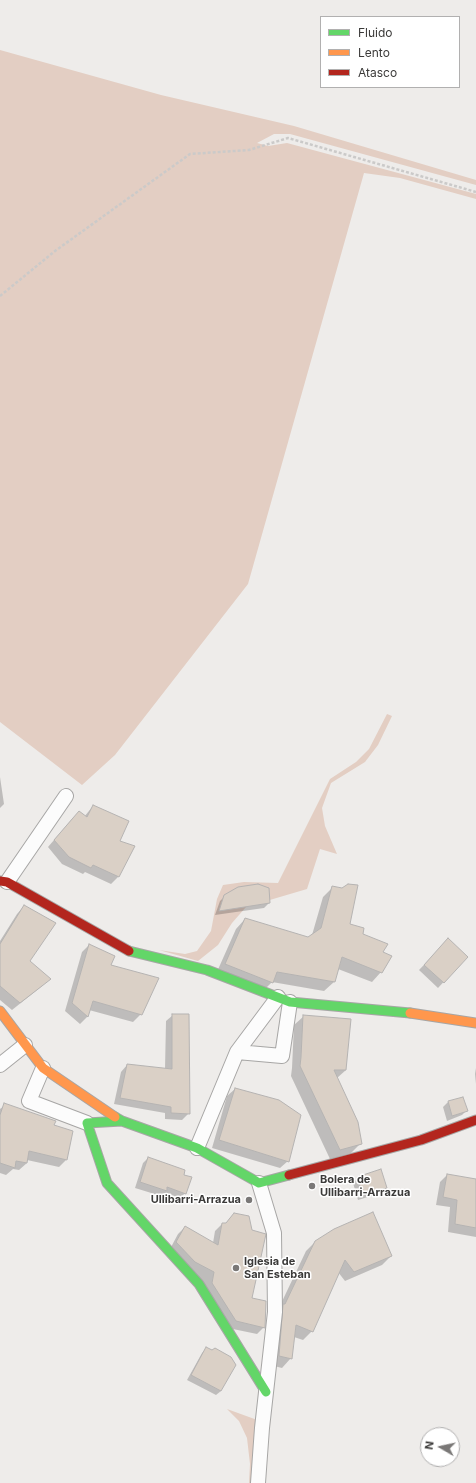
<!DOCTYPE html>
<html>
<head>
<meta charset="utf-8">
<style>
	body { margin:0 }
	#map { position:relative; width:476px; height:1483px; overflow:hidden; background:#eeecea; font-family:Inter,sans-serif }
	canvas { display:block }
	.legend { position:absolute; left:320px; top:16px; width:140px; height:72px; box-sizing:border-box; background:#fff; border:1px solid #b1b0b0; margin:0; padding:5px 7px; list-style:none; font-size:12px; color:#3b3a39 }
	.legend li { display:flex; align-items:center; gap:8px; height:20px }
	.legend b { width:20px; border:1px solid #b1b0b0 }
	.north { position:absolute; left:420px; top:1427px; width:40px; height:40px; box-sizing:border-box; background:#fff; border:1px solid #b1b0b0; border-radius:50%; rotate:279deg; font-size:11px; font-weight:700; line-height:16px; text-align:center; color:#3b3a39 }
	.north::after { content:''; display:block; margin:auto; width:14px; height:18px; background:#7a7877; clip-path:polygon(50% 0,100% 100%,50% 72%,0 100%) }
</style>
</head>
<body>
<div id="map">
<canvas width="476" height="1483"></canvas>
<ul class="legend">
<li><b style="height:5px;background:#63d668"></b>Fluido</li>
<li><b style="height:5px;background:#ff974d"></b>Lento</li>
<li><b style="height:5px;background:#b3261e"></b>Atasco</li>
</ul>
<div class="north">N</div>
</div>
<script>
const c = document.querySelector('canvas').getContext('2d');
c.lineJoin = 'round';
function fillPath(path, color) { c.fillStyle = color; c.fill(path, 'evenodd'); }
const shape = rows => new Path2D(rows.map(r => 'M' + r).join(''));
function strokePath(path, color, width, dash) { c.strokeStyle = color; c.lineWidth = width; c.lineCap = dash ? 'butt' : 'round'; c.setLineDash(dash || []); c.stroke(path); }
function label(font, color, halo, rows, align = 'center') {
  c.font = font + ' Inter,sans-serif'; c.lineWidth = 3; c.setLineDash([]); c.textBaseline = 'middle'; c.strokeStyle = halo; c.fillStyle = color; for (const [text, x, y, turn = 0] of rows) {
    c.save(); c.translate(x, y); c.rotate((+turn || 0) * Math.PI / 180); c.textAlign = isNaN(turn) ? turn : align; if (halo) c.strokeText(text, 0, 0); c.fillText(text, 0, 0); c.restore();
  }
}
fillPath(shape([
	[0,50,161,95,294,126,476,180,476,185,290,134,274,134,257,143,268,146,287,143,476,194,476,199,400,178,364,173,248,584,115,755,82,785,0,722],
	[387,714,392,716,378,745,365,762,331,783,322,808,325,826,337,854,320,849,307,889,246,907,232,923,218,945,198,961,159,950,185,954,197,951,211,931,217,899,223,885,244,882,278,883,330,779,356,762,369,749],
	[227,1409,260,1421,254,1483,249,1483,250,1464,247,1438,239,1421]
]), '#e3cec3');
fillPath(shape([
	[0,777,4,804,0,808],
	[93,806,119,841,134,847,118,877,111,884,85,872,83,874,62,864,48,847,72,819,84,817],
	[333,887,349,924,362,935,381,972,372,982,338,969,334,982,324,991,272,982,262,992,216,974,236,929,245,919,308,938,312,935,323,897],
	[225,896,269,903,264,908,215,915,220,901],
	[24,906,29,961,42,986,12,1010,0,1000,0,941,17,914],
	[448,940,467,957,438,988,419,970],
	[89,945,109,966,141,1014,133,1022,89,1010,87,1017,80,1024,65,1011,82,952],
	[173,1015,189,1113,182,1120,165,1119,165,1113,114,1104,121,1072,127,1065,165,1069,166,1021],
	[304,1016,346,1070,337,1078,361,1143,351,1153,330,1159,291,1076,292,1068,294,1025],
	[476,1068,476,1084,475,1074],
	[235,1089,288,1161,280,1168,212,1148,227,1096],
	[448,1102,467,1110,462,1115,447,1121,443,1107],
	[5,1105,52,1126,66,1160,59,1167,27,1160,27,1163,19,1170,13,1169,6,1175,0,1173,0,1109],
	[148,1158,183,1176,185,1193,180,1198,164,1193,161,1196,135,1188,143,1163],
	[447,1175,476,1180,476,1237,448,1232,450,1207,436,1205,440,1182],
	[358,1178,386,1188,381,1193,358,1200,353,1183],
	[234,1214,251,1299,264,1327,257,1334,228,1328,170,1249,178,1234,185,1227,213,1243,215,1231,222,1224,225,1224],
	[316,1241,391,1256,382,1265,345,1281,338,1272,312,1331,303,1340,294,1337,291,1358,282,1368,270,1365,277,1312,306,1251],
	[206,1349,221,1391,216,1395,187,1380,202,1353]
]), '#0003');
const building = shape([
	[93,805,129,821,120,841,135,846,119,877,93,865,91,868,69,857,54,840,79,811,87,817,93,805],
	[258,884,269,888,270,903,219,911,224,895,238,887,258,884],
	[348,884,358,885,350,924,364,928,363,934,388,944,383,952,392,956,382,973,342,957,335,982,277,972,273,983,225,964,245,918,308,937,321,928,332,886,342,888,348,884],
	[24,905,56,923,30,961,51,979,20,1003,0,986,0,944,24,905],
	[448,938,468,957,444,983,424,965,448,938],
	[89,944,115,956,111,965,159,978,142,1015,93,1001,88,1017,72,1003,89,944],
	[172,1014,189,1014,190,1114,171,1113,171,1107,120,1098,127,1064,172,1069,172,1014],
	[303,1015,351,1019,346,1070,334,1070,358,1122,362,1144,340,1150,300,1066,301,1057,303,1015],
	[235,1088,279,1100,301,1115,289,1162,219,1140,235,1088],
	[463,1097,468,1111,452,1116,448,1101,463,1097],
	[4,1103,56,1121,54,1125,73,1131,67,1160,29,1151,27,1163,16,1161,15,1168,0,1163,0,1115,4,1103],
	[148,1157,185,1170,184,1175,192,1177,186,1194,167,1187,167,1191,140,1182,148,1157],
	[381,1169,387,1188,363,1195,357,1177,381,1169],
	[447,1174,476,1179,476,1228,455,1224,457,1200,443,1197,447,1174],
	[373,1212,392,1256,354,1272,345,1260,313,1332,296,1325,292,1359,279,1356,283,1304,285,1304,315,1241,334,1229,373,1212],
	[234,1213,249,1216,252,1230,266,1234,252,1298,266,1301,265,1328,236,1321,212,1283,214,1272,195,1262,176,1242,185,1226,218,1245,222,1223,226,1223,234,1213],
	[206,1347,212,1350,215,1348,231,1357,236,1365,221,1391,191,1375,206,1347]
]);
fillPath(building, '#dad0c6');
strokePath(building, '#b5b3b2', 1);
const street = shape([
	[7,882,66,796],
	[237,1052,282,1056,290,1002],
	[0,1065,25,1045],
	[43,1068,29,1101,87,1123],
	[197,1148,237,1052,278,997],
	[258,1483,262,1428,275,1312,274,1233,259,1183]
]);
const fast = shape([
	[129,951,207,970,290,1002,410,1013],
	[115,1117,122,1121,197,1148,259,1183,289,1175],
	[122,1121,87,1123,107,1183,199,1284,266,1392]
]);
const slow = shape([
	[0,1011,43,1068,115,1117],
	[410,1013,476,1023]
]);
const jam = shape([
	[0,881,7,882,129,951],
	[289,1175,421,1140,476,1120]
]);
strokePath(street, '#a7a6a5', 16);
strokePath(fast, '#a7a6a5', 11);
strokePath(slow, '#a7a6a5', 11);
strokePath(jam, '#a7a6a5', 11);
strokePath(shape([
	[0,296,55,251,190,154,249,150,288,138,476,192]
]), '#cbcac9', 2.5, [3, 2]);
strokePath(street, '#fcfcfc', 14);
strokePath(fast, '#63d668', 9);
strokePath(slow, '#ff974d', 9);
strokePath(jam, '#b3261e', 9);
for (const [x, y, r, color] of [
	[312,1186,4,"#7a7877"],
	[249,1200,4,"#7a7877"],
	[236,1268,4,"#7a7877"]
]) { const dot = new Path2D(); dot.arc(x, y, r, 0, 2 * Math.PI); c.fillStyle = color; c.fill(dot); strokePath(dot, '#fff', 1.5); }
label('bold 11px', '#3b3a39', '#fff', [
	["Bolera de",320,1180],
	["Ullibarri-Arrazua",320,1193],
	["Ullibarri-Arrazua",241,1200,"right"],
	["Iglesia de",244,1262],
	["San Esteban",244,1275]
], 'left');
</script>
</body>
</html>
